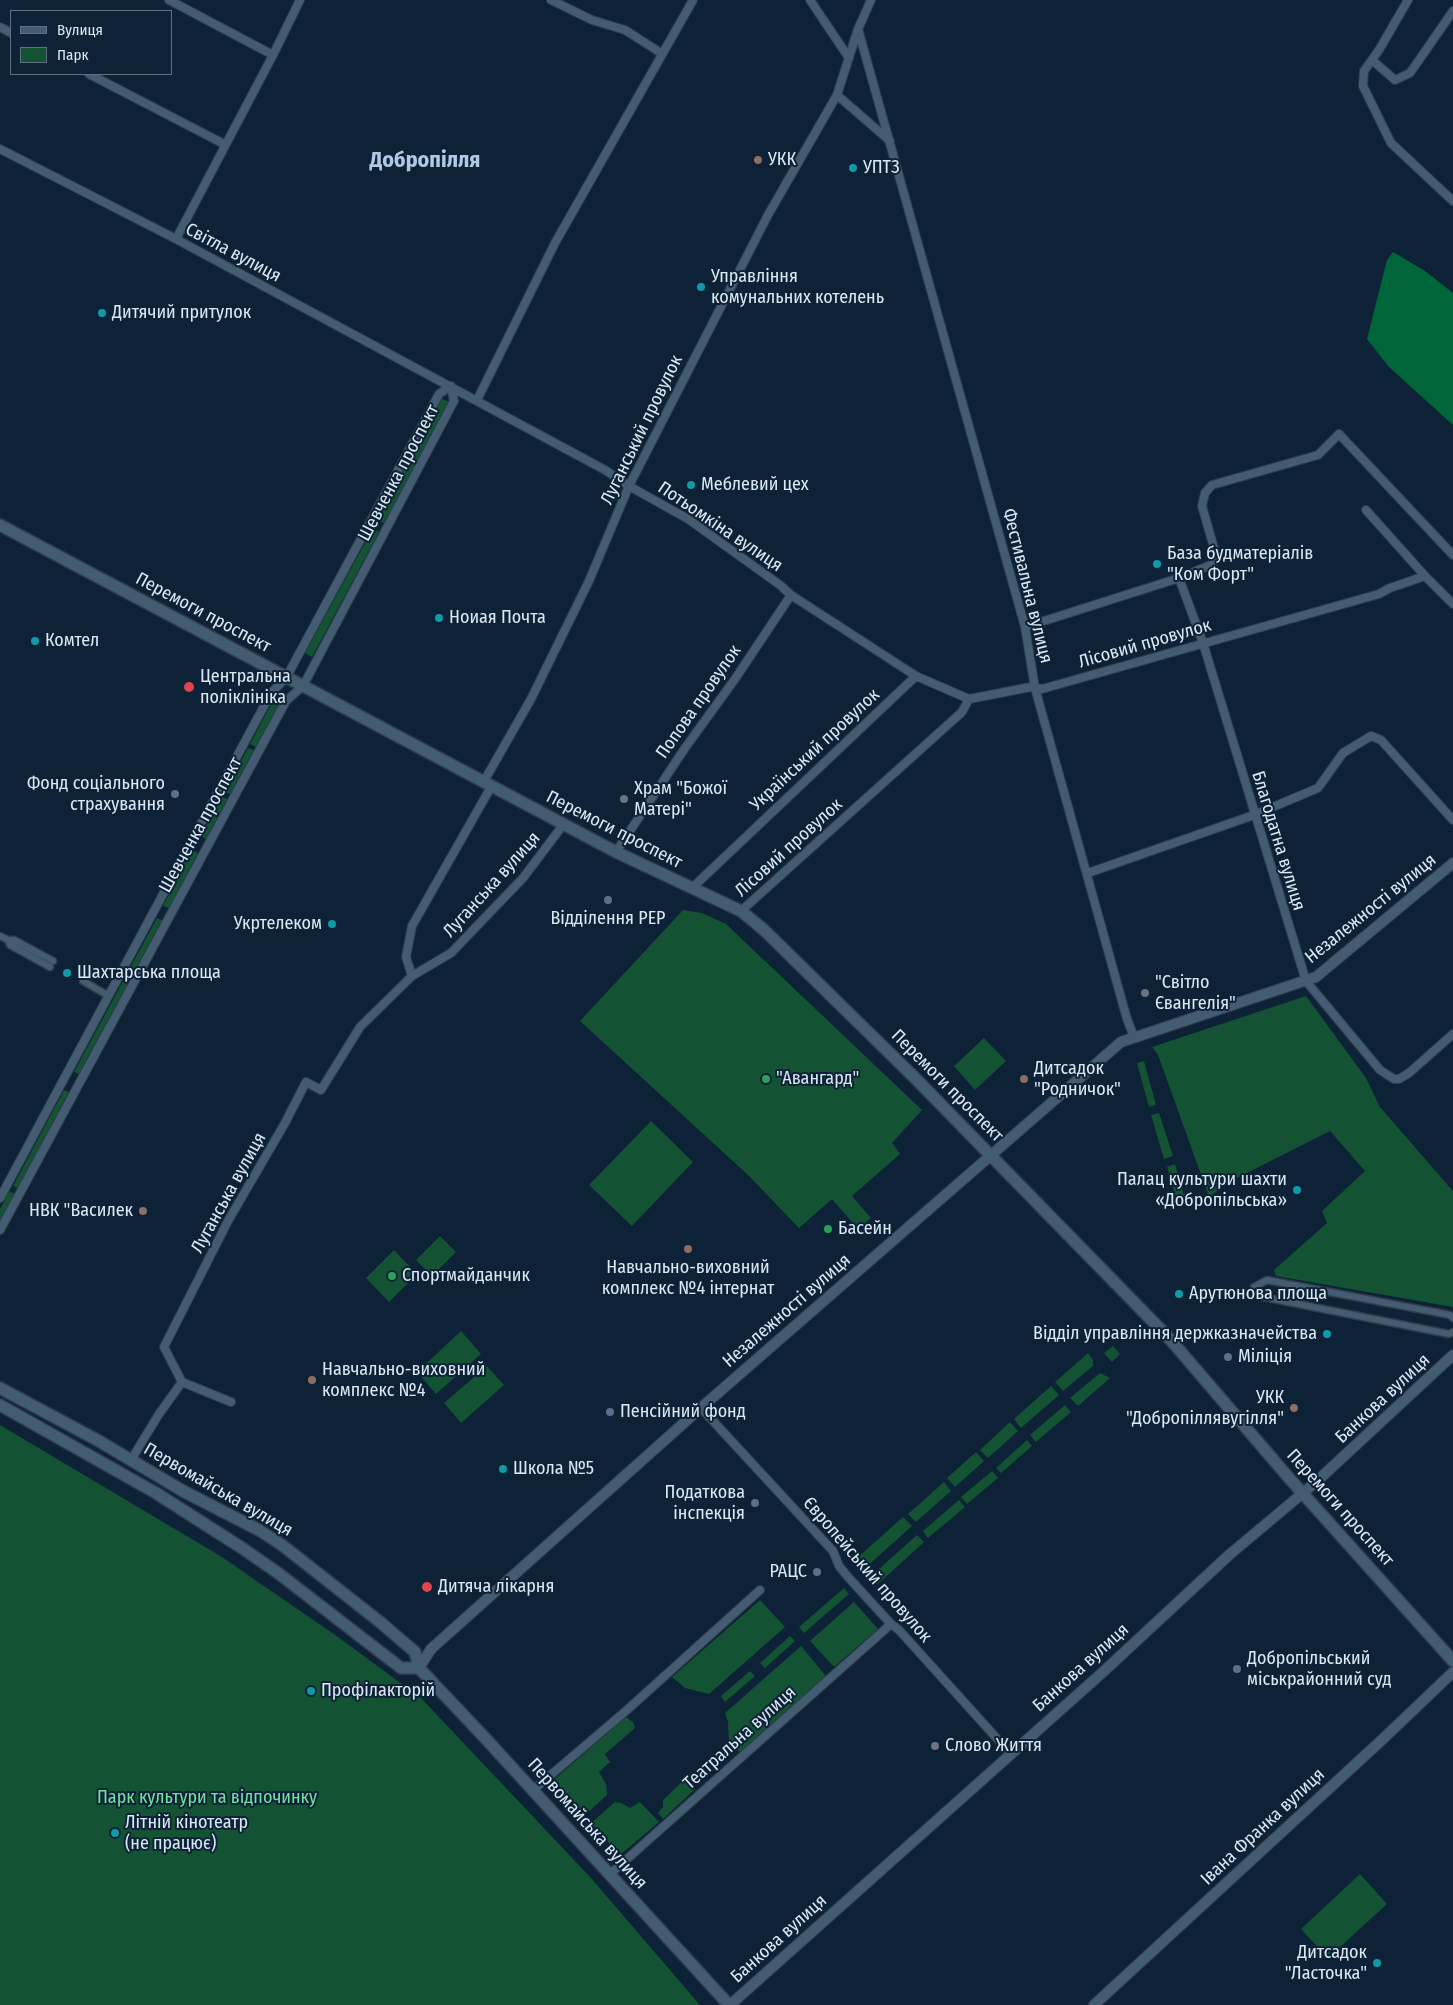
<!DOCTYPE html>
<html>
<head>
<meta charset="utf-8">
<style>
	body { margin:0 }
	#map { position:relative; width:1453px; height:2005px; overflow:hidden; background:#0d2236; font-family:"Fira Sans Condensed",sans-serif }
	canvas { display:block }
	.legend { position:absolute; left:10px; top:10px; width:162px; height:65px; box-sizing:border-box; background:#0d2236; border:1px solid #5f7283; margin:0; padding:6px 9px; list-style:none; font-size:15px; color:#dbe9f6 }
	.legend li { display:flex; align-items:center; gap:10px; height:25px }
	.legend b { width:25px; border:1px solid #5f7283 }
</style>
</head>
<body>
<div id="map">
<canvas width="1453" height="2005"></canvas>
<ul class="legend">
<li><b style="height:6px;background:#445c72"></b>Вулиця</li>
<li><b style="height:14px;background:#135232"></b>Парк</li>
</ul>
</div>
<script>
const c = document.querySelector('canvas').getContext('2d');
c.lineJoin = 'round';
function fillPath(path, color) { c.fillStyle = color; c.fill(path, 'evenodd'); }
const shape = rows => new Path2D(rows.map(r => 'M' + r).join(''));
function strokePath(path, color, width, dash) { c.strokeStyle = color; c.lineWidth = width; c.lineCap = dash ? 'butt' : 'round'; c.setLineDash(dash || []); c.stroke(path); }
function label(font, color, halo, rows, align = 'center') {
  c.font = font + ' "Fira Sans Condensed",sans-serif'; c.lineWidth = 4; c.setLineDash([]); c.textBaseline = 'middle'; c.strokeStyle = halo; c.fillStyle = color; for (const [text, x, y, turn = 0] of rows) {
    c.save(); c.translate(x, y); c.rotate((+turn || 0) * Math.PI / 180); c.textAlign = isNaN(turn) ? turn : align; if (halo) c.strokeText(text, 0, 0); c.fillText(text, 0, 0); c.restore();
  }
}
fillPath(shape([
	[441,398,449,402,384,523,377,520],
	[373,528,379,532,312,657,305,653],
	[274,699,280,702,256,747,250,744],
	[248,748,254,750,230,794,225,792],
	[222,797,227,799,206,839,201,836],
	[192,850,198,853,169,908,163,906],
	[683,910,702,913,726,924,922,1110,892,1143,900,1154,852,1196,871,1218,858,1229,832,1199,799,1228,748,1175,580,1021],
	[157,918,162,920,79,1074,74,1072],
	[1306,996,1366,1078,1380,1107,1453,1191,1453,1307,1276,1276,1274,1270,1327,1223,1322,1211,1365,1171,1330,1131,1227,1183,1209,1197,1158,1055,1152,1047],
	[984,1038,1006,1061,975,1090,954,1066],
	[1144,1061,1156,1105,1149,1107,1137,1063],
	[64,1090,69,1092,18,1188,13,1186],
	[1159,1113,1173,1156,1164,1159,1151,1115],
	[651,1121,693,1162,632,1226,589,1185],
	[1175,1164,1186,1202,1178,1204,1167,1167],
	[9,1191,15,1194,0,1221,0,1209],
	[440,1236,456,1252,432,1276,416,1260],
	[394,1250,417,1274,389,1302,366,1278],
	[461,1331,481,1354,436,1394,417,1372],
	[1113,1346,1120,1354,1112,1362,1104,1353],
	[1088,1353,1093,1360,1093,1366,1063,1391,1055,1382],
	[487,1366,504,1385,461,1423,444,1403],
	[1100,1373,1110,1378,1078,1406,1070,1398],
	[1051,1386,1059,1395,1021,1428,1014,1419],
	[1065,1405,1071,1412,1036,1442,1030,1435],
	[1010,1422,1018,1431,988,1458,980,1450],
	[0,1425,222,1557,338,1637,421,1698,591,1878,700,2005,0,2005],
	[1027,1440,1032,1446,1001,1473,996,1468],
	[976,1452,984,1461,955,1487,947,1478],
	[992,1471,998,1478,967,1504,961,1497],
	[944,1482,951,1491,916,1522,908,1514],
	[959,1500,965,1507,928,1538,923,1531],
	[903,1517,912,1526,864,1569,856,1559],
	[917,1535,924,1542,878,1584,871,1576],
	[844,1588,849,1594,804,1633,799,1627],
	[760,1600,785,1627,709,1694,685,1688,672,1677],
	[854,1602,878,1629,834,1667,810,1641],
	[790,1636,795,1641,765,1668,760,1663],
	[801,1646,826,1676,740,1752,732,1748,729,1744,728,1722,725,1713],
	[750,1671,755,1676,725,1702,721,1696],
	[626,1717,633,1722,635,1728,605,1754,610,1762,599,1772,606,1784,607,1795,585,1815,555,1782,556,1778],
	[684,1780,692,1784,695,1788,694,1790,663,1819,658,1813,663,1807,663,1800],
	[615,1802,621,1803,630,1808,640,1802,659,1822,620,1855,591,1823],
	[1360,1874,1387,1904,1328,1958,1301,1929]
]), '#135232');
fillPath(shape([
	[1393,252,1425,271,1453,293,1453,425,1389,367,1367,339,1387,260]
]), '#00663a');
const pedestrian = shape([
	[0,936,8,940,14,940,53,961],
	[8,940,10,945,50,967],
	[83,981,107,995],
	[1453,1318,1450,1315,1267,1280,1254,1287,1263,1297,1449,1334,1453,1332]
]);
const minor = shape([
	[169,0,273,55],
	[551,0,592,20,625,30,661,53],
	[810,0,849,58],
	[1408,0,1379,50,1364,71,1363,86,1391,143,1453,201],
	[0,27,11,33],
	[858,29,1025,627,1035,688,1127,1019,1134,1037],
	[1372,60,1395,80,1410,73,1453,11],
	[89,74,224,144],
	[837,95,890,141],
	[0,149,176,239,605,470,629,486,688,519,780,585,791,595,916,676,969,699],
	[176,239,273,55,300,0],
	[477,400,555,243,693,0],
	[1366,510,1425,576,1453,604],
	[1179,578,1203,643,1306,981,1380,1070,1394,1079,1399,1079,1409,1073,1453,1034],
	[1025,627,1179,578,1213,564,1216,555,1202,506,1205,493,1212,485,1318,455,1339,434,1453,555],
	[483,783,531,699,589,581,629,486,768,215,837,95,858,29,871,0],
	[616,852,685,748,735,679,791,595],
	[1088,873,1254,815,1318,788,1343,753,1371,736,1381,740,1453,820],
	[692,888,916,676],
	[741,911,962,712,969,699,1031,687,1042,689,1379,594,1390,588,1425,576],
	[412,976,406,957,412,926,491,787],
	[0,1198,271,693,286,678,439,394,451,386],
	[0,1230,286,701,303,686,454,401,451,386],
	[182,1382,231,1402],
	[701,1408,833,1551,839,1566,848,1577,891,1624,899,1630,1010,1753],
	[131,1460,159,1414,182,1382,164,1347,228,1221,285,1123,306,1082,321,1090,360,1027,412,976,451,953,523,878,563,825],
	[532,1791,627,1710,760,1590],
	[609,1875,891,1624]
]);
const tertiary = shape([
	[419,1668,431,1649,695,1413,1121,1042,1316,977,1453,863],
	[730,2005,1103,1672,1229,1555,1316,1482,1453,1355],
	[1094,2005,1385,1737,1453,1672]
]);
const secondary = shape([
	[0,525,616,852,741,911,763,929,916,1079,1169,1338,1289,1478,1453,1661],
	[0,1388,99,1441,183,1491,259,1530,282,1545,380,1622,415,1652,419,1668,486,1739,729,2005],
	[0,1405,156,1493,242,1548,278,1573,401,1668,419,1668]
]);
strokePath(pedestrian, '#303c4d', 9);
strokePath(minor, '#303c4d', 10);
strokePath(tertiary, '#303c4d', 12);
strokePath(secondary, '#303c4d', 14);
strokePath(pedestrian, '#445c72', 6);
strokePath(minor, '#445c72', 8);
strokePath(tertiary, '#445c72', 10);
strokePath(secondary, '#445c72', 11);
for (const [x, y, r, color] of [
	[758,160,5,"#8d6e63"],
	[853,168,5,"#0f9aa8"],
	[701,287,5,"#0f9aa8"],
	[102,313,5,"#0f9aa8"],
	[691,485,5,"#0f9aa8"],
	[1157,564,5,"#0f9aa8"],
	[439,618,5,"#0f9aa8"],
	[35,641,5,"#0f9aa8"],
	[189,687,6,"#e0444e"],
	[175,794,5,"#5c6f8a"],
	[624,799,5,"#6b7280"],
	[608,900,5,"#5c6f8a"],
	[332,924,5,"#0f9aa8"],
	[67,973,5,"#0f9aa8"],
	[1145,993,5,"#6b7280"],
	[766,1079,5,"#2e9e5b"],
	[1024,1079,5,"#8d6e63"],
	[1297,1190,5,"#0f9aa8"],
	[143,1211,5,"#8d6e63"],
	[828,1229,5,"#2e9e5b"],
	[688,1249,5,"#8d6e63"],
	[392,1276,5,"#2e9e5b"],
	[1179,1294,5,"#0f9aa8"],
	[1327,1334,5,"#0f9aa8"],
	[1228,1357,5,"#5c6f8a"],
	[312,1380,5,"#8d6e63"],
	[1294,1408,5,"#8d6e63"],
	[610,1412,5,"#5c6f8a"],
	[503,1469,5,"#0f9aa8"],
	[755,1503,5,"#5c6f8a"],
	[817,1572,5,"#5c6f8a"],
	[427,1587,6,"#e0444e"],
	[1237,1669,5,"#5c6f8a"],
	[311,1691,5,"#0f9aa8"],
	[935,1746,5,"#6b7280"],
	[115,1833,5,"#0f9aa8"],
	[1377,1963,5,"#0f9aa8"]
]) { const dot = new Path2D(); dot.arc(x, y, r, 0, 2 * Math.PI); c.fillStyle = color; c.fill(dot); strokePath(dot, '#0d2236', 2); }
label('18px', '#dbe9f6', '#0d2236', [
	["УКК",768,160],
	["УПТЗ",863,168],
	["Управління",711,277],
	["комунальних котелень",711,298],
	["Дитячий притулок",112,313],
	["Меблевий цех",701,485],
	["База будматеріалів",1167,554],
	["\"Ком Форт\"",1167,575],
	["Ноиая Почта",449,618],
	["Комтел",45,641],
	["Центральна",200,677],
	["поліклініка",200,698],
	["Фонд соціального",165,784,"right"],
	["страхування",165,805,"right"],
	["Храм \"Божої",634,789],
	["Матері\"",634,810],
	["Відділення РЕР",608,919,"center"],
	["Укртелеком",322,924,"right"],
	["Шахтарська площа",77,973],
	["\"Світло",1155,983],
	["Євангелія\"",1155,1004],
	["Дитсадок",1034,1069],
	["\"Родничок\"",1034,1090],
	["\"Авангард\"",776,1079],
	["Палац культури шахти",1287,1180,"right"],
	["«Добропільська»",1287,1201,"right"],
	["НВК \"Василек",133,1211,"right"],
	["Басейн",838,1229],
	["Навчально-виховний",688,1268,"center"],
	["комплекс №4 інтернат",688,1289,"center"],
	["Спортмайданчик",402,1276],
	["Арутюнова площа",1189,1294],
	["Відділ управління держказначейства",1317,1334,"right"],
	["Міліція",1238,1357],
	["Навчально-виховний",322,1370],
	["комплекс №4",322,1391],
	["УКК",1284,1398,"right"],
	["\"Добропіллявугілля\"",1284,1419,"right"],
	["Пенсійний фонд",620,1412],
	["Школа №5",513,1469],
	["Податкова",745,1493,"right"],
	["інспекція",745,1514,"right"],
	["РАЦС",807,1572,"right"],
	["Дитяча лікарня",438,1587],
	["Добропільський",1247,1659],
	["міськрайонний суд",1247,1680],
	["Профілакторій",321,1691],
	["Слово Життя",945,1746],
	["Літній кінотеатр",125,1823],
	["(не працює)",125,1844],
	["Дитсадок",1367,1953,"right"],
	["\"Ласточка\"",1367,1974,"right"]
], 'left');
label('18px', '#dbe9f6', '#0d2236', [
	["Світла вулиця",233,253,28],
	["Луганський провулок",642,430,-64],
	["Шевченка проспект",399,473,-62],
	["Потьомкіна вулиця",720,527,34],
	["Фестивальна вулиця",1027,586,76],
	["Перемоги проспект",203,613,28],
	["Лісовий провулок",1145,644,-16],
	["Попова провулок",699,702,-55],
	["Український провулок",815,750,-43],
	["Шевченка проспект",201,825,-61],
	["Перемоги проспект",614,830,27],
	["Благодатна вулиця",1278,841,73],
	["Лісовий провулок",789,848,-42],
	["Луганська вулиця",492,885,-48],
	["Незалежності вулиця",1371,909,-39],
	["Перемоги проспект",947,1086,45],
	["Луганська вулиця",229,1193,-61],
	["Незалежності вулиця",787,1311,-41],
	["Банкова вулиця",1383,1399,-43],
	["Первомайська вулиця",218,1490,30],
	["Перемоги проспект",1340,1508,48],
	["Європейський провулок",867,1570,49],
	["Банкова вулиця",1081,1668,-42],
	["Театральна вулиця",740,1738,-42],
	["Первомайська вулиця",587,1824,48],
	["Івана Франка вулиця",1263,1827,-43],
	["Банкова вулиця",779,1939,-42]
]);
label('18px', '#74e3a2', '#0d2236', [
	["Парк культури та відпочинку",207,1798]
]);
label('bold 22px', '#b0cae5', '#0d2236', [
	["Добропілля",425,161]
]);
</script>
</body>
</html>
